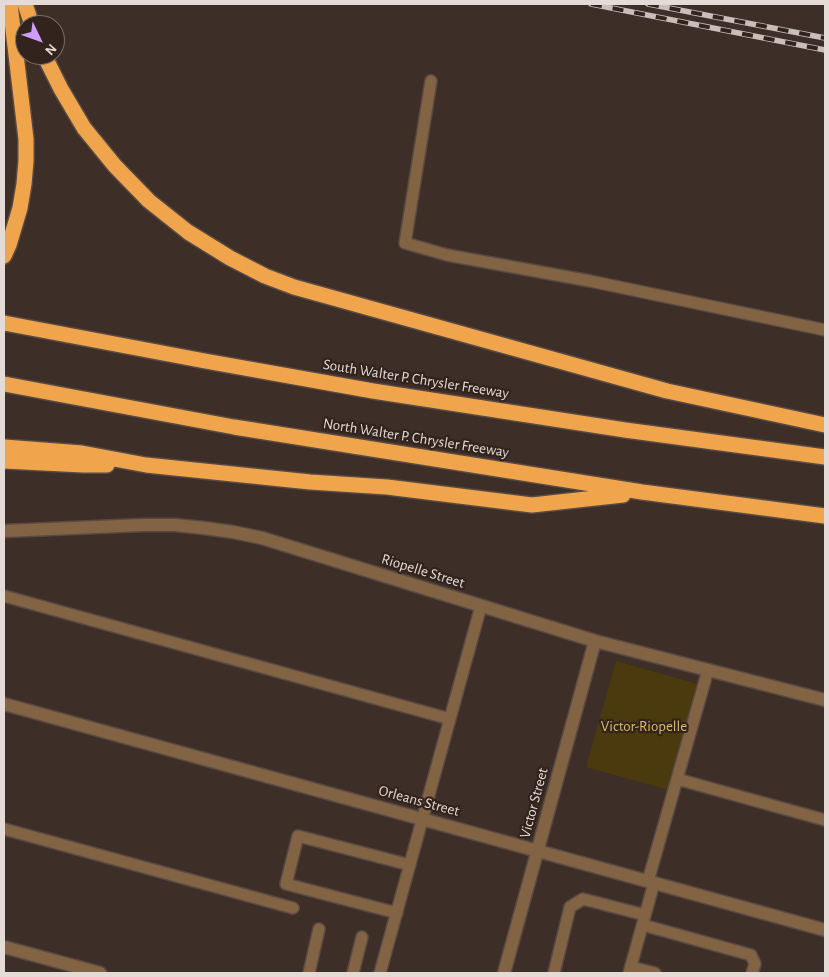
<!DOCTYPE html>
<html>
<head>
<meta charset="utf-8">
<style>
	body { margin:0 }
	#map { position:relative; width:829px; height:977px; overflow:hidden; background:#3d2e27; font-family:"Alegreya Sans",sans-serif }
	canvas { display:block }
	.frame { position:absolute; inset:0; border:5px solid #e4dad6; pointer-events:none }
	.north { position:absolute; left:15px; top:15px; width:50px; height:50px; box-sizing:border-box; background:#32241d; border:1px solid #796d67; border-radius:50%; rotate:132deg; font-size:14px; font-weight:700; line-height:20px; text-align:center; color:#e4dad6 }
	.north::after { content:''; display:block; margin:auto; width:18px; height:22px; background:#d09dff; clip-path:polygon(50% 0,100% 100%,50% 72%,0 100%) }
</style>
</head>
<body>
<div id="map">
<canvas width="829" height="977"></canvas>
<div class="frame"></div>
<div class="north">N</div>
</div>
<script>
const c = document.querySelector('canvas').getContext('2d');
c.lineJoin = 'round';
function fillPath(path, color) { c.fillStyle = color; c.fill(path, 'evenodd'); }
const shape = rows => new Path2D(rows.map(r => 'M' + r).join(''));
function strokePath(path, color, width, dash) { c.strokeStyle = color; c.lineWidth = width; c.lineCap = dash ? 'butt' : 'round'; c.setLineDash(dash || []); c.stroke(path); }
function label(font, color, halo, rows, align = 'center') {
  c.font = font + ' "Alegreya Sans",sans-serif'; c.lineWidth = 4.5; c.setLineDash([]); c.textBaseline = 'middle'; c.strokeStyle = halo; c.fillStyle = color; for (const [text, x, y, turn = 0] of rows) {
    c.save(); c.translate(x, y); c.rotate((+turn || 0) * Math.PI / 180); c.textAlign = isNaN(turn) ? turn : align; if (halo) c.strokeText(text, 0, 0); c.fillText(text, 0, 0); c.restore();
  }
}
fillPath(shape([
	[616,661,702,685,673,791,586,767]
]), '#4a3a0e');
const service = shape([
	[431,81,405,243,447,255,590,281,825,330],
	[4,596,450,719],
	[677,779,825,820],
	[4,829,293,908],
	[648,881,708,670],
	[397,913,286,884,298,836,410,865],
	[643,925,751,955,755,964,752,973],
	[631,967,655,973],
	[309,973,319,929],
	[353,973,362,937],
	[380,973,481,606],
	[554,973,570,907,583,899,645,915],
	[629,973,654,883]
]);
const minor = shape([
	[4,531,143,525,175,525,204,528,233,532,262,538,595,641,825,700],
	[4,704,825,930],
	[504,973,595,641]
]);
const tertiary = shape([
	[4,947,100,973]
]);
const motorway = shape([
	[25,4,32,25],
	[44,55,61,89,84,128,115,166,149,201,188,232,230,258,265,276,294,287,667,391,825,425],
	[4,256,9,245,20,208,24,184,26,161,26,139,10,4],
	[4,323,205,361,373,391,625,430,825,457],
	[4,384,234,427,642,492,825,516],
	[4,447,82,453,146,465,310,482,387,487,532,505,623,495],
	[4,461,83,465,107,465]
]);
strokePath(service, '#584a43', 14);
strokePath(minor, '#584a43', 15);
strokePath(tertiary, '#584a43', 15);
strokePath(motorway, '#584a43', 18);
strokePath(service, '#826343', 11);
strokePath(minor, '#826343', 12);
strokePath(tertiary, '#826343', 12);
strokePath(motorway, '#f0a54d', 15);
const rail = shape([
	[591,4,825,50],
	[648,4,825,38]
]);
strokePath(rail, '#c9beba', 5.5);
strokePath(rail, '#32241d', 4, [11]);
label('15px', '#e4dad6', '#32241d', [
	["South Walter P. Chrysler Freeway",416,379,9],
	["North Walter P. Chrysler Freeway",416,438,9],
	["Riopelle Street",423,571,17],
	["Orleans Street",419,801,15],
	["Victor Street",534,803,-75]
]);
label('15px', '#ddbc6c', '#32241d', [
	["Victor-Riopelle",644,726]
]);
</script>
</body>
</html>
